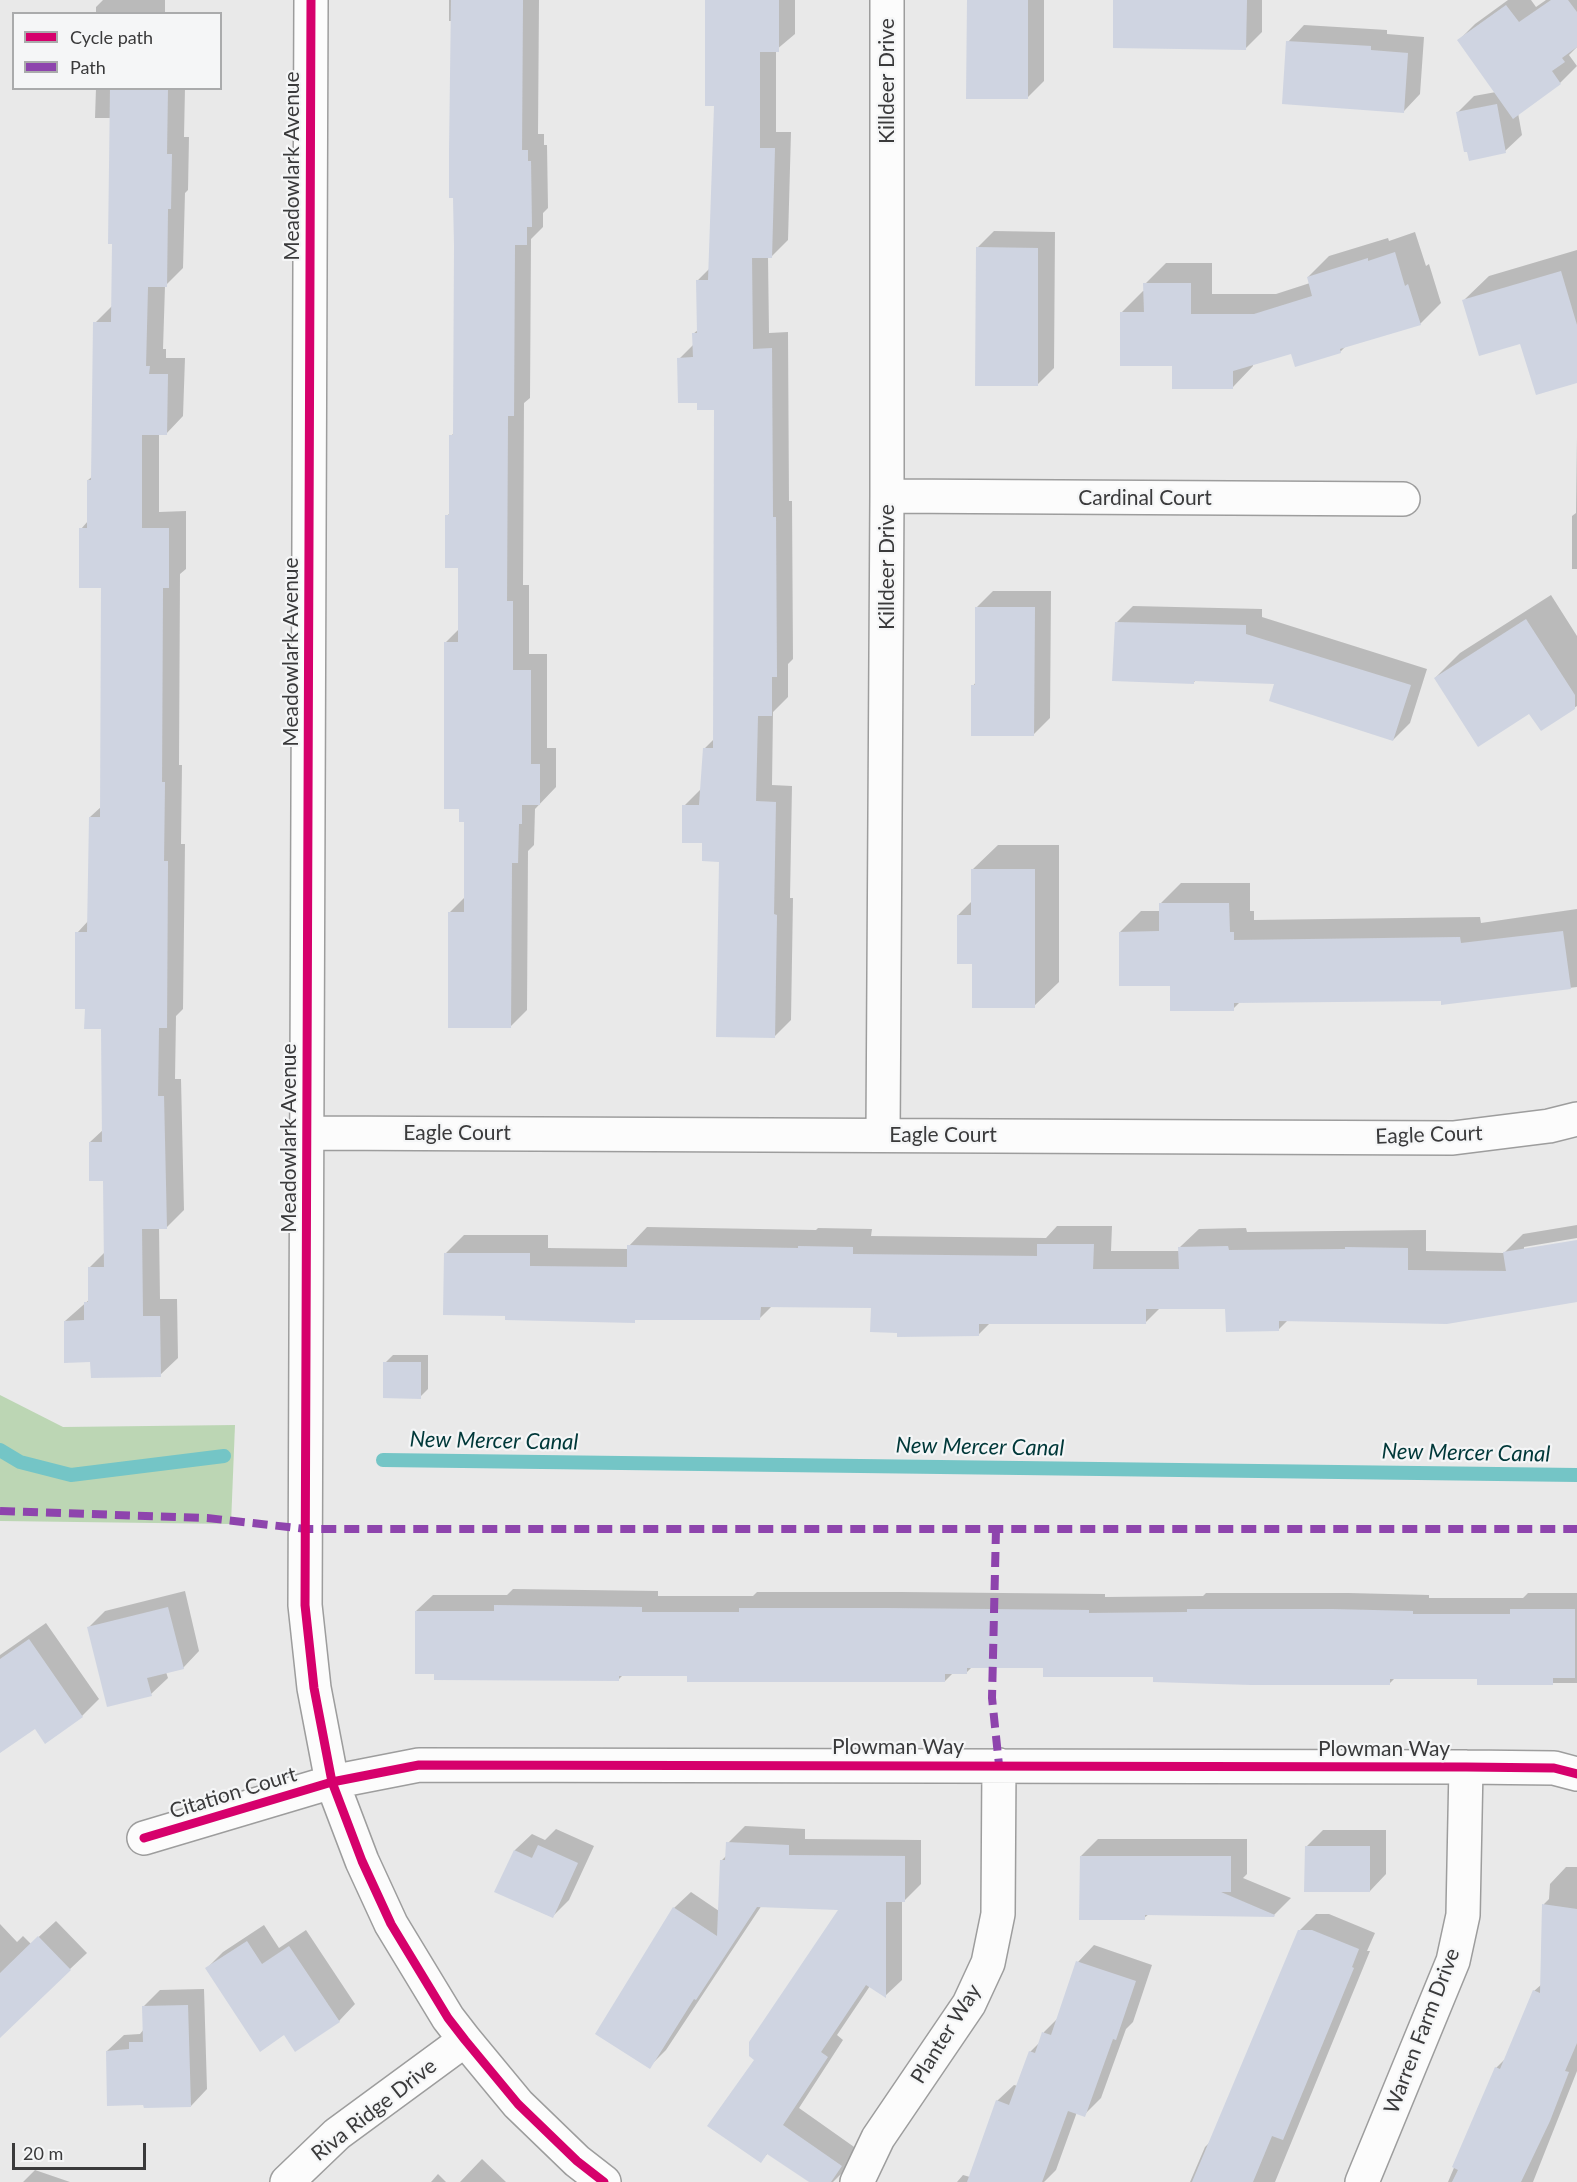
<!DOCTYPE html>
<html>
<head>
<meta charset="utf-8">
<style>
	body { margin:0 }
	#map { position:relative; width:1577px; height:2182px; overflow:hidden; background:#e9e9e9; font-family:Lato,sans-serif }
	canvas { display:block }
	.legend { position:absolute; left:12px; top:12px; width:210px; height:78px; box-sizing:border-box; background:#f5f6f7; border:2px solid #aaabac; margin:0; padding:8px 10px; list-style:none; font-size:18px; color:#3a3a3b }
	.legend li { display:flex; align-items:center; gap:12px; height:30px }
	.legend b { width:30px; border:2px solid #aaabac }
	.scale { position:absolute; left:12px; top:2143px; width:134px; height:27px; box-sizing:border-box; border:3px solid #3a3a3b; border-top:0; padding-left:8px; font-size:18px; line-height:21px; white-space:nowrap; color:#3a3a3b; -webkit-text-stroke:4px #f5f6f7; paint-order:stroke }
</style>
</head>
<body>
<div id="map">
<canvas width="1577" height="2182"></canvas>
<ul class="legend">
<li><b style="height:8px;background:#d6006c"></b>Cycle path</li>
<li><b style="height:8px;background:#8e44ad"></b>Path</li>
</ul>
<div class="scale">20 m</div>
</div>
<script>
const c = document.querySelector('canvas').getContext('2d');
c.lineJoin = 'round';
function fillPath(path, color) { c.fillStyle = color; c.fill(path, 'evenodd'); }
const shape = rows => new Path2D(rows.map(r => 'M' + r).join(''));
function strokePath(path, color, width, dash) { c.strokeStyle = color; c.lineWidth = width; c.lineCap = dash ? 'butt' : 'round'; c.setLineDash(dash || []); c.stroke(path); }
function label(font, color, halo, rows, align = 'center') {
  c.font = font + ' Lato,sans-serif'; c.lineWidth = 4.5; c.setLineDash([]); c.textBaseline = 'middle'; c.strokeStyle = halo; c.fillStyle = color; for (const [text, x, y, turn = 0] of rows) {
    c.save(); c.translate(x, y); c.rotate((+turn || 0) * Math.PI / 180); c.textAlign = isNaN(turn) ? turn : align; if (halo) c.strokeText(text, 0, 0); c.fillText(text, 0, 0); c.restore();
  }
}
fillPath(shape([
	[0,1395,63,1427,235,1425,231,1524,0,1521]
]), '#bcd6b4');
fillPath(shape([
	[103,0,165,0,165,14,96,14,96,7],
	[449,0,539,0,538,134,544,134,544,145,547,145,548,208,543,213,543,227,531,239,530,398,524,403,523,585,529,585,529,654,547,654,547,748,556,748,556,787,535,809,534,845,528,851,527,1010,511,1026,449,913,465,897,465,821,446,642,459,629,459,567,447,516,451,512,451,436,455,432,456,246,453,21,449,21],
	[706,0,795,0,795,34,776,50,776,132,791,132,788,240,771,257,768,257,769,333,788,332,789,501,792,501,793,659,788,664,788,697,773,712,772,785,792,786,790,898,793,898,791,1020,774,1037,720,860,703,842,684,806,701,789,704,749,714,739,716,408,699,401,679,359,694,344,693,334,699,329,698,280,710,268,715,104],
	[968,0,1044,0,1044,81,1027,98],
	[1115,0,1262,0,1262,32,1246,48],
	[1508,0,1531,0,1536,7,1546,0,1577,0,1577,47,1569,55,1577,66,1560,83,1518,113,1522,135,1505,151,1458,112,1474,96,1496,92,1459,40,1475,24],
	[1304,25,1387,30,1387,34,1424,37,1420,94,1404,111,1288,42],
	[96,88,185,88,184,137,189,137,188,190,185,193,183,268,165,286,163,349,166,349,166,358,185,358,183,416,166,434,159,433,159,512,186,511,186,569,180,574,179,765,182,765,181,844,185,844,183,1009,176,1016,175,1079,181,1079,184,1210,167,1227,159,1227,160,1299,177,1299,178,1358,160,1375,92,1361,65,1321,90,1299,89,1268,106,1251,105,1179,90,1142,104,1129,103,1028,86,1008,77,933,89,920,90,817,102,806,103,586,81,529,88,521,88,480,93,476,95,323,113,305,112,118,95,118],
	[994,231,1055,232,1054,368,1037,385,977,248],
	[1415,232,1426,266,1429,264,1441,303,1420,324,1346,346,1340,352,1292,352,1253,363,1253,366,1233,387,1173,364,1122,312,1143,291,1145,291,1145,284,1166,263,1212,263,1212,294,1276,294,1310,283,1308,277,1329,256,1388,238,1389,241],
	[1577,250,1577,381,1464,300,1489,276],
	[1577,437,1577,569,1572,569,1572,516,1576,513],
	[993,591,1051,591,1050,718,1033,735,973,686,976,682,977,607],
	[1551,595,1577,636,1577,706,1541,729,1530,712,1435,678,1460,653],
	[1133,606,1262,609,1262,617,1427,669,1410,723,1393,740,1276,682,1196,680,1193,683,1116,623],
	[998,845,1059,845,1059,982,1034,1006,973,963,958,915,973,900,973,869],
	[1181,883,1250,883,1250,911,1254,911,1254,920,1480,917,1481,923,1577,909,1577,987,1443,1003,1442,1000,1241,1001,1233,1009,1171,984,1120,932,1141,911,1160,911,1160,904],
	[1577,1225,1577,1238,1524,1247,1524,1250,1577,1241,1577,1301,1289,1319,1278,1330,1227,1307,1161,1307,1145,1323,990,1323,978,1335,898,1332,872,1307,773,1305,760,1318,637,1318,634,1321,506,1315,445,1254,464,1235,548,1235,548,1248,629,1249,629,1246,647,1227,816,1230,818,1228,872,1229,871,1236,1046,1238,1057,1226,1112,1226,1111,1251,1180,1251,1180,1247,1199,1229,1246,1228,1247,1232,1426,1230,1426,1251,1504,1253,1523,1234],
	[393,1355,428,1355,428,1389,420,1397,385,1363],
	[513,1589,658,1591,658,1596,753,1596,757,1592,903,1592,1105,1594,1105,1597,1203,1596,1206,1593,1349,1593,1429,1595,1429,1598,1523,1598,1528,1593,1577,1593,1577,1683,1478,1683,1478,1678,1395,1678,1389,1684,1155,1676,1045,1667,972,1667,967,1672,954,1672,945,1681,689,1675,623,1675,619,1679,435,1673,416,1611,433,1595,507,1595],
	[185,1591,199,1651,183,1668,166,1672,168,1678,151,1694,89,1627,105,1611],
	[46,1623,99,1699,82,1716,35,1727,0,1751,0,1655],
	[745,1826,805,1829,805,1839,921,1840,921,1884,904,1901,902,1901,902,1980,885,1996,870,1986,837,2035,843,2040,799,2108,857,2149,841,2174,833,2182,812,2182,768,2153,761,2161,756,2060,841,1909,762,1905,666,2050,649,2067,674,1908,691,1892,719,1911,721,1861,727,1855,728,1843],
	[556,1829,594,1846,569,1900,552,1917,496,1892,515,1850,532,1834,545,1840],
	[1323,1830,1386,1830,1386,1874,1370,1891,1306,1847],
	[1098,1839,1247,1839,1247,1874,1243,1878,1291,1898,1274,1915,1149,1914,1144,1918,1081,1856],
	[1566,1867,1577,1867,1577,2071,1533,2182,1448,2182,1496,2068,1507,2057,1534,1991,1542,1984,1544,1904,1549,1899,1550,1884],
	[1316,1914,1329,1914,1375,1933,1367,1951,1370,1951,1275,2182,1190,2182,1205,2147,1211,2141,1299,1931],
	[56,1921,87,1953,0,2035,0,1924,17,1942,23,1936,31,1944],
	[264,1925,279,1948,306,1930,355,2004,339,2021,284,2033,207,1968,223,1952],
	[1094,1945,1152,1965,1133,2022,1126,2029,1101,2098,1084,2115,1077,2112,1056,2170,1044,2182,957,2182,963,2175,970,2177,997,2101,1014,2085,1018,2086,1030,2052,1041,2041,1044,2032,1058,2018,1078,1962],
	[204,1989,207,2089,191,2106,107,2051,124,2035,140,2034,144,2029,143,2007,160,1990],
	[482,2159,506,2182,460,2182],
	[35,2170,70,2182,23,2182],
	[438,2174,446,2182,431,2182]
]), '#0003');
strokePath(shape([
	[0,1450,20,1462,71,1475,224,1456],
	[383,1460,1577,1475]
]), '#74c5c6', 14);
fillPath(shape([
	[451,0,523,0,522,150,528,150,528,161,531,161,532,227,527,227,527,245,515,245,514,416,508,416,507,601,513,601,513,670,531,670,531,764,540,764,540,805,522,805,522,824,519,824,518,863,512,863,511,1028,448,1028,448,912,464,912,464,822,459,822,459,809,444,809,444,642,458,642,458,568,445,568,445,515,449,515,449,435,453,435,454,246,453,198,449,198,449,150],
	[705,0,779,0,779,52,760,52,760,148,775,148,772,258,752,258,753,349,772,348,773,517,776,517,777,677,772,677,772,716,758,716,756,801,776,802,774,914,777,915,775,1038,716,1037,719,862,702,861,702,843,682,843,682,805,699,805,703,748,713,748,714,410,697,410,697,403,678,403,677,358,693,357,692,333,697,333,696,280,708,280,714,106,705,106],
	[967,0,1028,0,1028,99,966,99],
	[1113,0,1247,0,1246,50,1113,48],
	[1551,0,1568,0,1577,12,1577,47,1562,58,1565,62,1552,71,1561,84,1513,119,1457,40,1506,5,1519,22],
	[1286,41,1371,46,1371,50,1408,53,1404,113,1282,104],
	[110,88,168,88,167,154,172,154,171,209,168,209,167,287,148,287,146,366,150,366,149,374,168,374,167,435,142,435,142,528,169,528,169,588,163,588,162,782,165,782,164,861,168,861,167,1028,159,1028,158,1096,164,1096,167,1229,142,1229,143,1316,160,1316,161,1377,91,1378,90,1362,64,1363,64,1321,84,1320,84,1302,88,1302,88,1267,104,1267,103,1181,89,1181,89,1142,102,1142,101,1029,84,1029,85,1009,75,1009,75,932,87,932,89,817,100,817,101,588,79,588,79,528,87,528,87,480,91,480,93,322,111,322,112,244,108,244],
	[1497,104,1506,153,1469,161,1467,152,1464,152,1456,112],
	[976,247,1038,248,1038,386,975,386],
	[1395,252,1405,286,1408,284,1421,325,1340,349,1341,353,1295,367,1291,354,1233,371,1233,389,1172,389,1172,366,1120,366,1120,312,1144,312,1143,283,1191,283,1191,314,1254,314,1312,296,1307,277,1368,258,1368,261],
	[1561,271,1577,325,1577,383,1536,395,1520,344,1479,356,1462,300],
	[975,607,1035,607,1034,736,971,736,971,685,975,685],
	[1526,619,1575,695,1575,709,1541,731,1529,714,1478,747,1434,678],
	[1115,622,1246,625,1246,634,1411,685,1393,741,1269,701,1274,684,1194,681,1194,684,1112,681],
	[971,869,1035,869,1035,1008,972,1008,972,964,957,964,957,915,971,915],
	[1159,903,1229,903,1230,932,1234,932,1234,940,1460,937,1461,943,1563,931,1571,989,1441,1005,1441,1001,1234,1003,1234,1011,1170,1011,1170,986,1119,986,1119,932,1159,931],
	[1577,1240,1577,1302,1447,1324,1279,1321,1279,1331,1226,1332,1225,1309,1146,1309,1146,1324,979,1324,979,1336,897,1337,897,1333,870,1332,871,1308,761,1307,760,1320,635,1320,635,1323,505,1320,505,1316,443,1315,444,1253,530,1253,530,1266,627,1267,627,1245,798,1248,798,1246,853,1247,853,1254,1037,1256,1037,1244,1094,1244,1093,1269,1179,1269,1178,1247,1228,1246,1229,1250,1345,1249,1345,1247,1408,1248,1408,1270,1506,1271,1503,1252],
	[383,1362,421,1362,421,1399,383,1398],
	[494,1605,642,1607,642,1612,739,1612,739,1608,886,1608,1089,1610,1089,1613,1187,1612,1187,1609,1332,1609,1413,1611,1413,1614,1510,1614,1510,1609,1575,1609,1575,1678,1553,1678,1553,1685,1477,1685,1477,1679,1390,1679,1390,1685,1251,1685,1153,1682,1153,1677,1043,1677,1043,1668,967,1668,967,1674,945,1674,945,1682,687,1682,687,1676,619,1676,619,1681,434,1680,434,1674,415,1674,415,1611,494,1611],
	[168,1607,184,1669,147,1678,152,1696,107,1707,87,1627],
	[29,1639,83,1717,45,1744,35,1729,0,1753,0,1659],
	[726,1842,789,1845,789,1855,905,1856,905,1902,886,1902,886,1998,866,1985,821,2052,828,2057,783,2125,842,2166,831,2182,809,2182,767,2154,761,2163,707,2126,754,2060,749,2056,749,2042,838,1910,757,1907,696,2000,694,1999,650,2069,595,2034,673,1907,717,1936,720,1860,725,1860],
	[538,1845,578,1863,553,1918,494,1892,514,1850,532,1858],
	[1305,1846,1370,1846,1370,1892,1304,1892],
	[1080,1856,1231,1856,1231,1892,1221,1892,1275,1915,1274,1917,1145,1915,1145,1920,1079,1920],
	[1542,1904,1577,1909,1577,2043,1565,2071,1569,2072,1550,2121,1521,2182,1452,2182,1458,2170,1452,2167,1495,2067,1500,2069,1533,1990,1540,1993],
	[1298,1930,1312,1930,1359,1949,1352,1967,1354,1968,1283,2140,1272,2136,1253,2182,1192,2182],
	[38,1936,71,1970,0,2038,0,1973],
	[247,1941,262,1964,289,1946,340,2022,295,2052,284,2035,260,2052,205,1968],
	[1076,1961,1136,1981,1116,2040,1113,2039,1085,2117,1068,2111,1042,2182,967,2182,996,2100,1009,2105,1029,2051,1035,2053,1042,2032,1051,2035],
	[188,2005,191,2107,144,2108,143,2105,107,2106,106,2051,129,2049,129,2042,143,2042,142,2006]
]), '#cfd4e1');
const street = shape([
	[311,0,305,1605,314,1688,332,1782,362,1861,391,1924,448,2018,465,2040,518,2104,577,2161,604,2182],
	[887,496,1403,499],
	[307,1133,1453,1138,1549,1126,1577,1119],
	[883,1135,887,496,887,0],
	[144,1838,332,1782,419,1765,1466,1767,1554,1768,1577,1774],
	[287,2182,337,2134,465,2040],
	[857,2182,878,2138,969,2004,988,1963,998,1914,999,1765],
	[1362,2182,1453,1961,1463,1915,1466,1767]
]);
strokePath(street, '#9d9d9d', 36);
strokePath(street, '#fcfcfc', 33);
strokePath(shape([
	[0,1511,207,1518,306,1529,1577,1529],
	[996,1529,992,1698,999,1765]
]), '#8e44ad', 8, [15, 8]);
strokePath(shape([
	[311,0,305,1605,314,1688,332,1782,362,1861,391,1924,448,2018,465,2040,518,2104,577,2161,604,2182],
	[144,1838,332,1782,419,1765,1466,1767,1554,1768,1577,1774]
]), '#d6006c', 9);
label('21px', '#3a3a3b', '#f5f6f7', [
	["Killdeer Drive",887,81,-90],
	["Meadowlark Avenue",292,166,-90],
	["Cardinal Court",1145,498],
	["Killdeer Drive",887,567,-90],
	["Meadowlark Avenue",291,652,-90],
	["Eagle Court",457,1133],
	["Eagle Court",943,1135],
	["Eagle Court",1429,1135,-2],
	["Meadowlark Avenue",289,1138,-90],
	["Plowman Way",898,1747],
	["Plowman Way",1384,1749],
	["Citation Court",233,1793,-17],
	["Warren Farm Drive",1422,2031,-69],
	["Planter Way",946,2034,-58],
	["Riva Ridge Drive",374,2110,-38]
]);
label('italic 22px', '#003839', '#f5f6f7', [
	["New Mercer Canal",494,1441,1],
	["New Mercer Canal",980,1447,1],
	["New Mercer Canal",1466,1453,1]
]);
</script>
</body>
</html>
